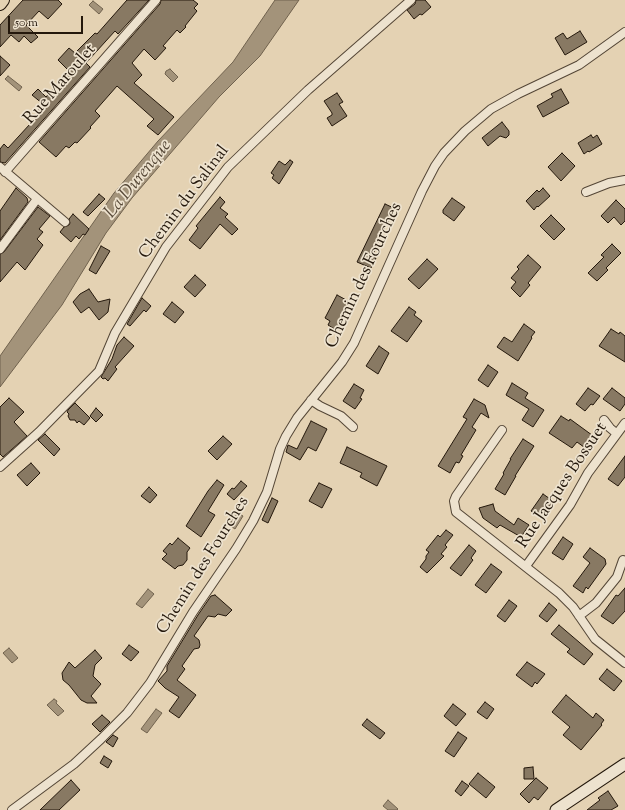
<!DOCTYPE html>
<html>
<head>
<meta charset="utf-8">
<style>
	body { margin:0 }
	#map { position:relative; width:625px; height:810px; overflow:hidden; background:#e4d2b3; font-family:"Sorts Mill Goudy",serif }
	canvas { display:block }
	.scale { position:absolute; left:8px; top:16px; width:75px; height:18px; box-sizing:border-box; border:2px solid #24180c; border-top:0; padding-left:5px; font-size:12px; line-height:14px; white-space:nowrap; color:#24180c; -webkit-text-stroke:3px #ede2ce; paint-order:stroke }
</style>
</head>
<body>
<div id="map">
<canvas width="625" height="810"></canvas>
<div class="scale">50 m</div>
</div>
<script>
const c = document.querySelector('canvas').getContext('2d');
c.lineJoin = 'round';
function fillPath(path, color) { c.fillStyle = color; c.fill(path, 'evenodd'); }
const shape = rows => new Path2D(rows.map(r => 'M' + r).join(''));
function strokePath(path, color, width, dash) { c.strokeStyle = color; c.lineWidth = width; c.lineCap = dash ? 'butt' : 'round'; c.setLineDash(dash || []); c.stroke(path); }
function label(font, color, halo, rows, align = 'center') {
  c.font = font + ' "Sorts Mill Goudy",serif'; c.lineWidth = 3.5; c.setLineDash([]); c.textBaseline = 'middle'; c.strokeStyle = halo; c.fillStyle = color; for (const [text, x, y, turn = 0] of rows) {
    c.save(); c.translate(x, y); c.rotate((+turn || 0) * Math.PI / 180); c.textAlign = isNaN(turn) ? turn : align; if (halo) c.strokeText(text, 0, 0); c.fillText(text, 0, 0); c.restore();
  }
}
const water = shape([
	[275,0,299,0,260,56,219,97,132,198,106,233,62,305,0,387,0,356,114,193,158,141,233,62,275,0],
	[93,1,103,9,99,14,89,5,93,1],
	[170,69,178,77,173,82,165,74,166,71,170,69],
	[8,76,22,87,19,91,5,79,8,76],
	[237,512,243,516,235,529,229,525,237,512],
	[148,589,154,594,142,608,136,604,148,589],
	[9,648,18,658,12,663,3,653,9,648],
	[54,699,57,701,56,703,64,711,58,716,47,705,54,699],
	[156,709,162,713,147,733,141,729,156,709],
	[388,800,398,809,397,810,388,810,383,806,388,800]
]);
fillPath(water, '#a3937a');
strokePath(water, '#70624e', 1);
const building = shape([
	[23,0,58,0,62,4,48,19,39,11,26,25,38,37,31,43,24,36,19,42,11,35,0,47,0,25,23,0],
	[127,0,149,0,118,34,115,31,86,63,90,67,5,163,0,162,0,149,4,144,8,148,41,112,38,110,43,104,32,95,38,89,46,97,54,88,59,93,69,81,64,76,69,71,58,60,69,48,75,53,95,33,97,34,127,0],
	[161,0,193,0,198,4,194,8,197,11,185,26,186,27,180,33,177,30,163,46,166,48,155,60,144,49,132,63,142,75,134,83,174,117,158,135,147,126,154,119,117,86,95,111,100,116,90,127,91,128,77,143,75,142,69,148,66,146,56,157,39,142,160,4,161,0],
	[416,0,425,0,431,7,422,15,420,14,414,19,407,10,415,4,416,0],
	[580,31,587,42,565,55,555,38,563,33,567,39,580,31],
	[0,56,10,65,0,76,0,56],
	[561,89,569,103,543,117,537,106,553,97,551,94,561,89],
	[337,93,343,102,339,104,347,116,332,126,327,118,332,115,332,113,324,101,337,93],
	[502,122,509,131,509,135,506,138,500,136,488,146,482,138,502,122],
	[591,135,593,138,597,135,602,144,589,152,588,151,584,154,578,143,591,135],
	[562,153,575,166,561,181,548,167,562,153],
	[290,160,293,162,279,184,272,178,274,175,271,173,279,161,285,165,290,160],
	[16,188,27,198,28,202,0,240,0,211,16,188],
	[543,188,550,196,538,207,537,206,534,210,526,201,537,190,539,192,543,188],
	[99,194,105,199,88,216,83,212,99,194],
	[220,197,225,202,220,208,228,214,225,217,238,229,232,235,220,224,200,249,189,240,198,228,196,226,220,197],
	[452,198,465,207,454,221,443,213,443,210,452,198],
	[616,200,625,209,625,221,621,225,614,217,608,223,601,216,616,200],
	[385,204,398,210,394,221,390,218,383,231,372,257,376,258,371,268,357,262,385,204],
	[38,207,50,216,39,229,43,232,37,239,43,245,25,270,17,262,0,282,0,254,4,252,38,207],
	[73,214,89,229,85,235,83,234,79,239,76,236,71,242,60,232,64,227,69,225,70,223,69,219,73,214],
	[551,215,565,229,554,240,540,226,551,215],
	[612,244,621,253,606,268,608,270,597,281,588,273,604,257,601,255,612,244],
	[101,246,110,251,96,274,89,270,101,246],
	[528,255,541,267,528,283,530,285,520,297,511,288,516,282,511,278,519,269,517,267,528,255],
	[427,259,438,269,419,289,408,279,427,259],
	[195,275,206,285,195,297,184,287,195,275],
	[89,289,98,302,110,299,108,312,99,320,89,307,81,313,73,302,80,294,89,289],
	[337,295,350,302,336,330,328,325,330,321,325,318,337,295],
	[142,298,151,306,146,312,144,310,130,326,127,324,142,298],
	[172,302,184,312,175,323,163,314,172,302],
	[409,307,416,312,414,315,422,321,407,342,391,331,409,307],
	[524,324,535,332,531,337,532,338,518,361,497,347,504,337,512,342,524,324],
	[611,329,619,334,620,332,625,336,625,362,599,346,611,329],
	[124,337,134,346,115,367,117,369,108,381,105,378,103,379,101,377,112,359,117,345,124,337],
	[379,346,389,353,378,374,366,366,379,346],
	[488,365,498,372,488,387,478,380,488,365],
	[512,383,528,393,525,398,544,410,533,427,522,420,529,409,506,395,512,383],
	[354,384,364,390,360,398,362,399,355,409,343,401,354,384],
	[588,388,600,396,593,405,591,404,585,411,576,404,588,388],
	[612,388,625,398,625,404,620,411,603,399,612,388],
	[9,398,24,412,14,422,27,436,3,457,0,454,0,407,9,398],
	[474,399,485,405,489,418,481,413,472,427,476,430,461,455,463,456,459,463,456,462,450,473,438,466,467,419,463,417,474,399],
	[75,403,90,418,84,425,79,421,77,423,75,420,70,420,68,416,69,414,67,412,68,410,75,403],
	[96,408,103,415,96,422,90,416,96,408],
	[561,416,569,421,570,419,596,438,588,450,577,442,572,448,549,433,561,416],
	[311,421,327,429,316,451,308,447,300,460,286,452,288,445,297,449,311,421],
	[45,434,60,449,54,456,38,440,45,434],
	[223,436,232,444,217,460,208,451,223,436],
	[523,439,534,446,515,476,516,476,505,495,495,489,504,474,503,473,511,459,510,459,523,439],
	[347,447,387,466,377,486,360,477,362,473,340,463,347,447],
	[625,456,625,477,618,486,608,479,625,456],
	[31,463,40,473,27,486,17,475,31,463],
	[217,480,224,485,208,511,215,515,201,537,186,526,208,491,217,480],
	[241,481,247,486,234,500,227,494,232,488,234,489,241,481],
	[319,483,332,489,322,508,309,501,319,483],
	[149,487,157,495,150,503,141,496,149,487],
	[543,494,553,501,542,518,531,511,543,494],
	[272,498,278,501,268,523,262,520,272,498],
	[493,504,495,511,514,525,518,518,529,525,521,537,500,525,497,528,483,518,479,508,493,504],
	[446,530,453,535,445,545,447,547,441,554,444,556,427,573,420,567,426,559,426,556,429,552,426,550,438,535,440,537,446,530],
	[563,537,573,544,563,560,552,553,563,537],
	[178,538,190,548,187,552,187,560,183,565,178,566,175,569,162,559,167,554,163,551,170,543,172,545,178,538],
	[469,545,476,551,471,558,473,560,461,576,450,568,469,545],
	[590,548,605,559,606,564,588,589,586,587,583,593,573,586,590,563,583,557,590,548],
	[491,564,502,572,486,593,475,585,491,564],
	[625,588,625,611,613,624,601,616,616,595,618,596,625,588],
	[215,595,232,610,226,616,218,614,215,617,208,616,194,636,199,640,200,645,199,648,194,649,182,666,185,669,177,680,196,695,179,718,169,711,179,697,165,688,158,681,167,671,167,666,198,615,211,596,215,595],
	[509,600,517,606,505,622,497,616,509,600],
	[549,603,557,610,547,622,539,616,549,603],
	[559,625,593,654,584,665,567,652,570,649,551,634,559,625],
	[129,645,139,652,131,661,122,654,129,645],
	[95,650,102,658,95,665,93,676,101,684,91,696,97,703,87,703,81,700,69,685,63,680,62,673,69,662,75,668,95,650],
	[527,662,545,674,537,684,535,682,532,687,516,675,527,662],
	[607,669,622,681,614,691,599,679,607,669],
	[566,695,593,718,596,713,604,720,601,724,602,725,581,750,563,735,570,727,552,712,566,695],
	[485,702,494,709,487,719,477,712,485,702],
	[453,704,466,714,456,726,444,716,453,704],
	[102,715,110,722,100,732,92,724,102,715],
	[367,719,385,733,380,739,362,725,367,719],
	[458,732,467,738,454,757,445,751,458,732],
	[113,735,118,738,113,747,106,742,113,735],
	[104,756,112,761,108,768,100,763,104,756],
	[533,767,534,779,524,779,524,768,533,767],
	[478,773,495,787,486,798,469,784,478,773],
	[536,778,548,788,538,800,534,797,529,803,520,794,536,778],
	[71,780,80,790,59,810,40,810,71,780],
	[462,781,469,786,461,796,455,791,462,781],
	[608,791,618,806,611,810,587,810,600,800,598,798,608,791]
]);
fillPath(building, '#887963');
strokePath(building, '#24180c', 1);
const street = shape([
	[0,167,65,222],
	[5,172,156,0],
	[586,192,609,183,625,180],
	[0,249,37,199],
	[311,400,320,406,341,416,353,427],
	[604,420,610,428,616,433],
	[502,430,456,496,454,501,456,512,559,593,573,607,595,639,625,663],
	[0,467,39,432,99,371,115,333,166,247,228,167,308,90,411,0],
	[526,566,570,505,588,473,625,423],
	[579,616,596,603,617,577,623,560],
	[12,810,74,764,101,739,127,713,150,683,193,612,236,549,253,521,267,492,280,449,286,436,297,418,342,362,354,343,422,191,435,166,444,153,465,131,491,109,518,94,579,65,625,32]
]);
const secondary = shape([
	[556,810,625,764]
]);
const primary = shape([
	[0,4,3,0]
]);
strokePath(street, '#544636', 10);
strokePath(secondary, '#24180c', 13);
strokePath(primary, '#24180c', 14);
strokePath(street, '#ede2ce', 8);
strokePath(secondary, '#ede2ce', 11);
strokePath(primary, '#e4d2b3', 12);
label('17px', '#24180c', '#ede2ce', [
	["Rue Maroulet",61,85,-49],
	["Chemin du Salinal",185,203,-53],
	["Chemin des Fourches",365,276,-65],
	["Rue Jacques Bossuet",563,486,-56],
	["Chemin des Fourches",204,566,-58]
]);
label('italic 18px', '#574938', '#ede2ce', [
	["La Durenque",139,180,-51]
]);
</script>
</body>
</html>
